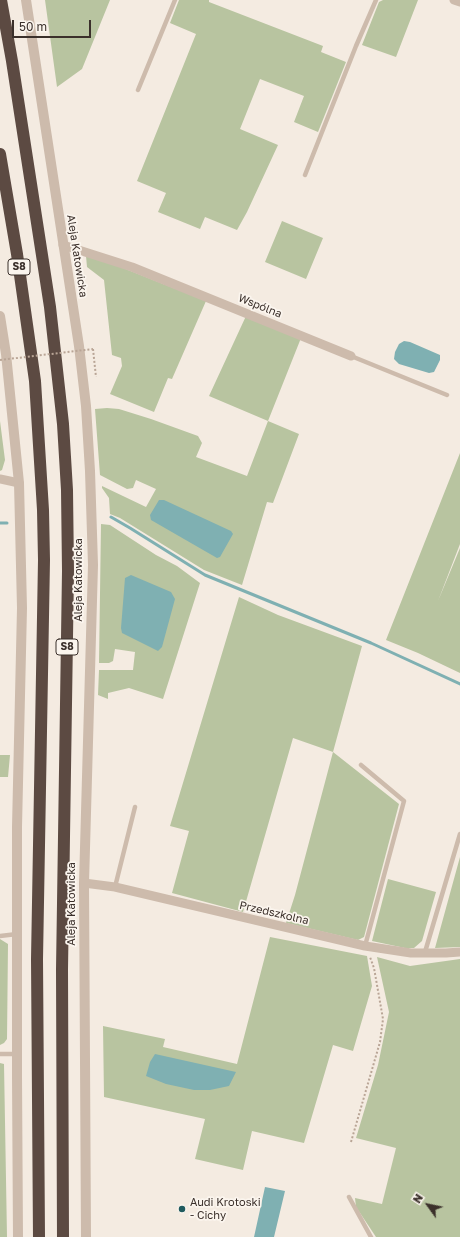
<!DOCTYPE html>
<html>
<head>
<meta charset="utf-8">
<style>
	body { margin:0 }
	#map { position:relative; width:460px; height:1237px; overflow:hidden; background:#f4ebe1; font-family:"Golos Text",sans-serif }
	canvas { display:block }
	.north { position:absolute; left:408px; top:1185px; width:40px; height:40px; -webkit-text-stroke:3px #fbf5ee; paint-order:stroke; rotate:303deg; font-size:11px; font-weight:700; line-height:16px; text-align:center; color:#3b302b }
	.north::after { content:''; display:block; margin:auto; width:14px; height:18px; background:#3b302b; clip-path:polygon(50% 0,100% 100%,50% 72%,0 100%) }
	.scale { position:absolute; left:12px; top:20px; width:79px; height:18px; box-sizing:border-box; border:2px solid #3b302b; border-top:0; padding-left:5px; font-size:12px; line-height:14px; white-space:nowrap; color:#3b302b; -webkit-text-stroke:3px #fbf5ee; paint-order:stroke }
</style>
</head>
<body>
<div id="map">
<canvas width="460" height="1237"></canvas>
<div class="north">N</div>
<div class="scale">50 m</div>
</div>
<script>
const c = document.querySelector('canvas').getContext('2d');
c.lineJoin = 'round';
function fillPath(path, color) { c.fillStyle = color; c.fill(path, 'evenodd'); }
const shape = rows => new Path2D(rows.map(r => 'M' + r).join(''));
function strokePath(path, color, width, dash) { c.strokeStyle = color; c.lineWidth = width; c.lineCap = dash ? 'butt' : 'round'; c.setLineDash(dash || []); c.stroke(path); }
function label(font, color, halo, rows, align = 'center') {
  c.font = font + ' "Golos Text",sans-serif'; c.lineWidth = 3.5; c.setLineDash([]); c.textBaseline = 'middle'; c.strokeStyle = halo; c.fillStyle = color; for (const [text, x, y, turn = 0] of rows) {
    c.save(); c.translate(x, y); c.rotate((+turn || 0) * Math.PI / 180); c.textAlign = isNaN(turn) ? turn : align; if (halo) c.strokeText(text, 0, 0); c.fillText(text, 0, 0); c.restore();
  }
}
fillPath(shape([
	[45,0,110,0,82,69,57,87],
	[179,0,209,0,209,2,323,46,321,52,346,62,318,132,294,122,304,96,260,79,240,129,278,145,247,212,237,230,205,217,200,229,158,212,166,193,137,181,196,34,170,23],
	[383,0,418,0,396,57,362,45,379,2],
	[282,221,323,238,306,279,265,262],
	[86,256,108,262,206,301,172,379,168,378,154,412,110,394,122,366,121,358,112,355,104,280,87,267],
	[246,316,301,338,268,421,299,434,273,503,267,502,242,585,204,570,120,518,110,514,109,498,102,488,102,486,146,507,156,489,136,480,133,488,127,489,100,475,95,409,107,408,119,409,151,419,198,436,202,443,196,457,247,476,268,421,209,396],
	[0,421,5,460,2,470,0,471],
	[460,453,460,544,438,601,460,548,460,673,418,653,386,640],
	[101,524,110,525,156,555,177,566,200,583,163,699,129,688,108,693,108,699,98,695,99,670,133,670,135,652,115,649,113,661,109,663,99,663],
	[239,597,278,615,362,646,333,752,399,804,364,937,358,940,286,923,295,895,333,752,293,738,243,912,172,893,189,831,170,826],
	[0,755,10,755,8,777,0,777],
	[460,857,460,947,435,948],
	[388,879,436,892,422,941,414,948,405,948,372,941],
	[270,937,367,956,372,986,353,1051,333,1045,304,1143,252,1131,243,1170,195,1159,205,1119,104,1097,103,1026,165,1039,163,1047,237,1064],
	[0,939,8,944,7,1039,4,1043,0,1045],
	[377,957,410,966,460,959,460,1237,376,1237,356,1207,355,1198,382,1204,396,1148,356,1138,378,1065,389,1012],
	[0,1063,4,1064,7,1237,0,1237]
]), '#b8c4a0');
fillPath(shape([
	[404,341,410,342,440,355,440,360,434,372,429,373,399,364,394,359,395,352,399,344],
	[159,500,164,500,231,531,233,534,220,557,217,558,151,520,150,515],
	[131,575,171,592,175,599,162,647,158,651,122,633,121,628,125,578],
	[155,1054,236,1072,229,1086,210,1090,194,1090,166,1084,146,1076,150,1062],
	[265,1187,285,1191,274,1237,254,1237]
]), '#7fb0b2');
strokePath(shape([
	[111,517,130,528,205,575,371,643,460,684],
	[0,523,7,523]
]), '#7fb0b2', 3);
strokePath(shape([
	[93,349,96,377],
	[351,1142,380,1042,383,1019,374,968,370,957]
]), '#b9a596', 2, [2, 2]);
strokePath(shape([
	[138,90,175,0],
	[305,175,356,46,376,0],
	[351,356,447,395],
	[361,765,404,801,365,946],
	[115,887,135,807],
	[0,936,17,934],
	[425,952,460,834],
	[0,1054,17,1054],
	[349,1197,371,1237]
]), '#cdbbac', 4.5);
strokePath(shape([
	[454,0,460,2],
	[63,245,132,267,351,356],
	[0,479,19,483],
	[84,883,115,887,365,946,411,953,446,953,460,952]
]), '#cdbbac', 9);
strokePath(shape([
	[26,0,79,346,86,406,90,471,93,565,84,883,86,1237],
	[0,316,6,354,19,483,22,608,17,827,17,1076,18,1237]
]), '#cdbbac', 10);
strokePath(shape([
	[1,0,12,61,50,307,63,424,67,490,68,571,62,969,63,1237],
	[0,154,17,254,35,381,43,510,44,560,37,959,39,1237]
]), '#5c4a42', 12);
strokePath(shape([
	[0,360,93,349]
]), '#b9a596', 2, [2, 2]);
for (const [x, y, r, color] of [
	[182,1209,4,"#1f5a5e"]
]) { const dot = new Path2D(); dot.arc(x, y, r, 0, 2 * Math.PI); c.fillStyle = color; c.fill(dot); strokePath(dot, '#fbf5ee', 1.5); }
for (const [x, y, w] of [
	[19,267,22],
	[67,647,22]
]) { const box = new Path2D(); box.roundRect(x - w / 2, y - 8, w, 16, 3); c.fillStyle = '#fbf5ee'; c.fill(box); strokePath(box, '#3b302b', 1); }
label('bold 10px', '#3b302b', null, [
	["S8",19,267],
	["S8",67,647]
]);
label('11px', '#3b302b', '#fbf5ee', [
	["Aleja Katowicka",77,256,81],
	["Wspólna",260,306,22],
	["Aleja Katowicka",79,580,-90],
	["Aleja Katowicka",72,904,-90],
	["Przedszkolna",274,913,13]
]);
label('11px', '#3b302b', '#fbf5ee', [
	["Audi Krotoski",190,1203],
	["- Cichy",190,1216]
], 'left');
</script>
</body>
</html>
